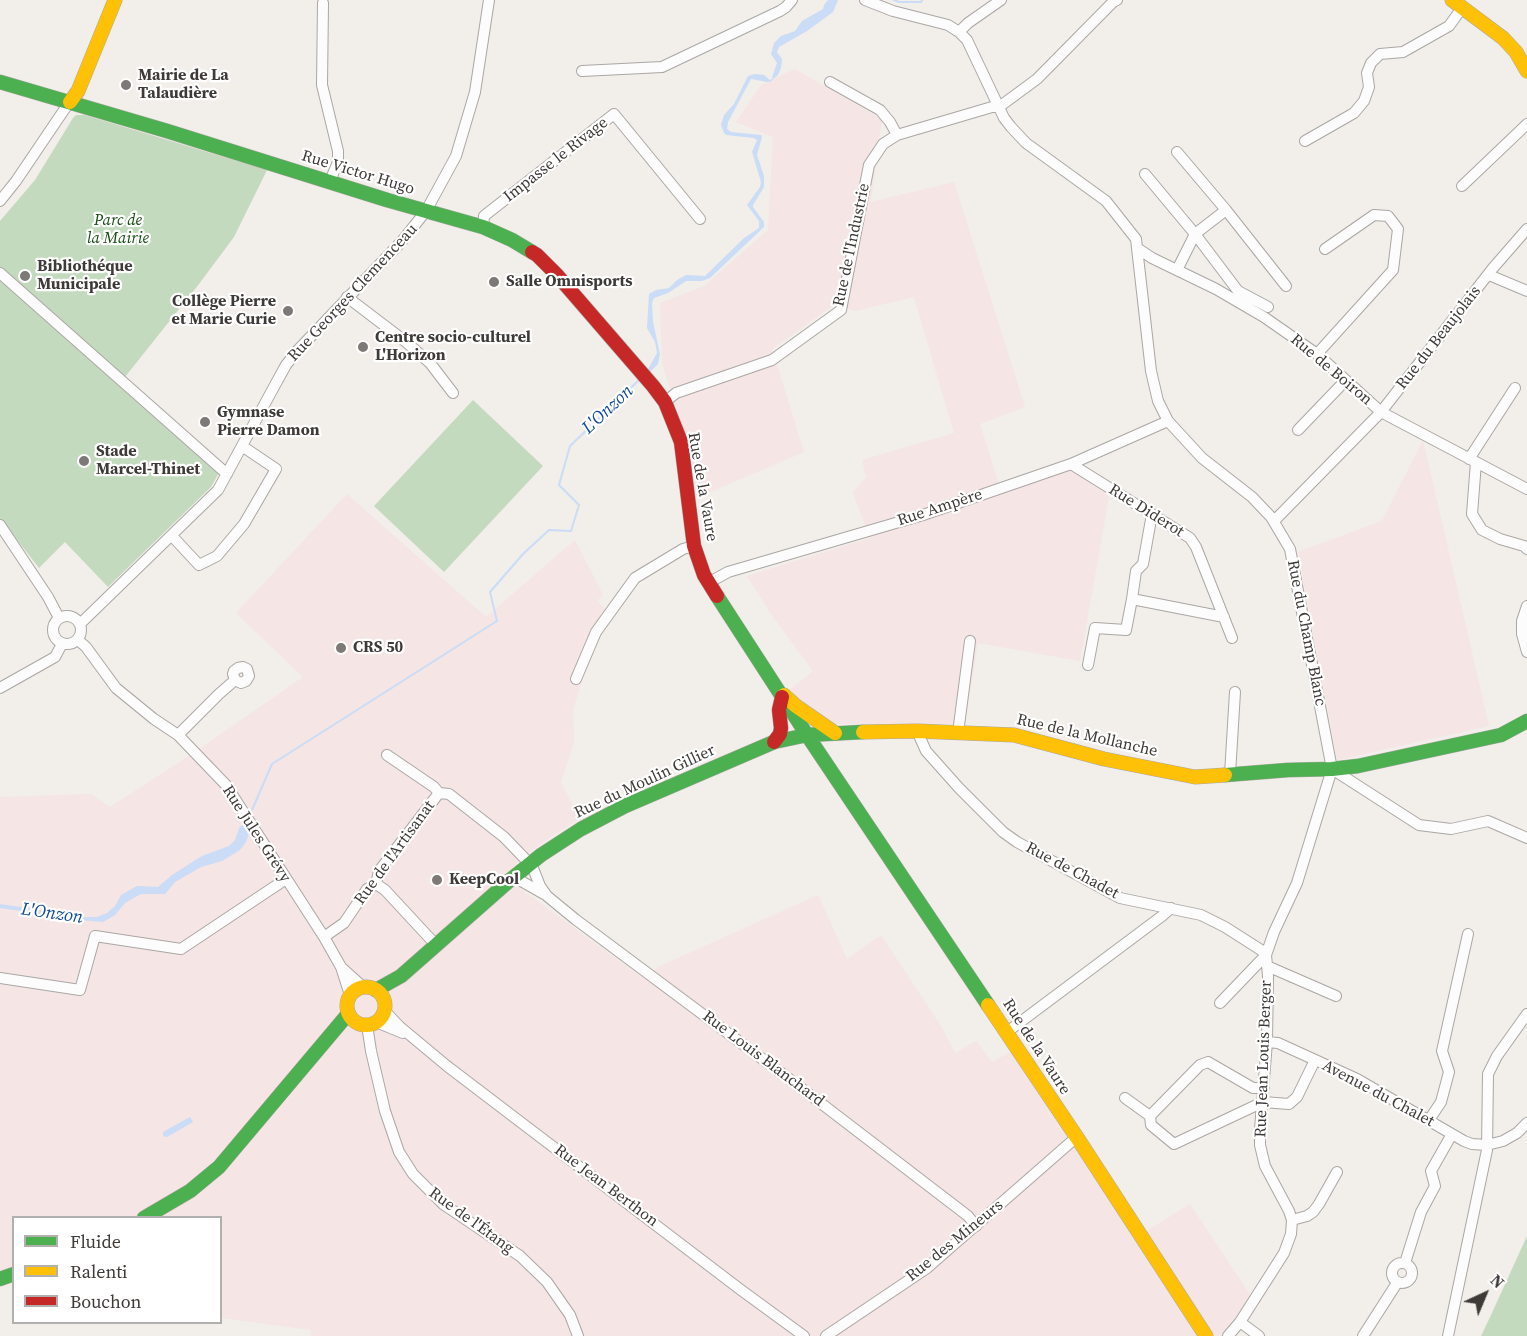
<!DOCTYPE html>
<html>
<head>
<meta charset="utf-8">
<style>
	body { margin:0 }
	#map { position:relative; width:1527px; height:1336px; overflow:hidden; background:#f2eeea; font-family:"Source Serif 4",serif }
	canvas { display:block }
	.legend { position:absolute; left:12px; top:1216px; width:210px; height:108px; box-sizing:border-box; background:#fff; border:2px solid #b2b0af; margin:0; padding:8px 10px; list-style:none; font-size:18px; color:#3e3a38 }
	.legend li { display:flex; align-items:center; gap:12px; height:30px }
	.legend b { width:30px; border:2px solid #b2b0af }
	.north { position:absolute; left:1455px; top:1264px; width:60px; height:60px; -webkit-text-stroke:4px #fff; paint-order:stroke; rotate:44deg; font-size:16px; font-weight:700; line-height:24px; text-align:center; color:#3e3a38 }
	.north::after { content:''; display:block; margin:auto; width:21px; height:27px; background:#3e3a38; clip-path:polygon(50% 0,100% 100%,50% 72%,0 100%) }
</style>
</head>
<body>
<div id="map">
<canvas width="1527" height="1336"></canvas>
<ul class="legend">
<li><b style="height:8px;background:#4caf50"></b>Fluide</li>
<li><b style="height:8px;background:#ffc107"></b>Ralenti</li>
<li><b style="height:8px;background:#c62828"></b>Bouchon</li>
</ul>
<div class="north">N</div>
</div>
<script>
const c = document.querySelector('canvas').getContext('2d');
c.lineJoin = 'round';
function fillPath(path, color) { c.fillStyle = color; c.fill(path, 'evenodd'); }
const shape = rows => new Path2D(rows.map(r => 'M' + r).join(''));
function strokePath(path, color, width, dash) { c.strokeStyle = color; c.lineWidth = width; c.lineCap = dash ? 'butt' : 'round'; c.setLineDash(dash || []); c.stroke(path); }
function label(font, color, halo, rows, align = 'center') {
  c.font = font + ' "Source Serif 4",serif'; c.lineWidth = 4.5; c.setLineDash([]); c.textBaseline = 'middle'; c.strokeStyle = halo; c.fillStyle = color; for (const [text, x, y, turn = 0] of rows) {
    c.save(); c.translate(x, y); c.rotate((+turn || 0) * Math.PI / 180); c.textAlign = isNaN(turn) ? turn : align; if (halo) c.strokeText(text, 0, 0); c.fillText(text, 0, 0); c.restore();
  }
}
fillPath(shape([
	[795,69,882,119,871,202,954,182,1025,407,980,424,1001,491,1083,465,1111,485,1080,661,978,643,965,724,830,724,787,692,813,671,771,614,747,576,870,538,853,493,866,477,862,460,954,433,914,297,855,311,835,304,772,349,804,452,694,499,683,431,662,363,660,303,704,286,768,230,773,137,736,122,761,85],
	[1423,440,1489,726,1337,760,1298,552,1382,521],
	[347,494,486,617,575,540,603,595,597,601,610,615,593,645,573,710,574,742,561,782,579,819,545,841,516,863,521,889,644,979,658,967,818,895,847,959,881,935,941,1026,955,1053,976,1041,992,1062,1012,1051,1145,1232,1190,1204,1251,1296,1223,1336,311,1336,311,1330,221,1318,220,1218,14,1218,13,1268,0,1272,0,797,91,794,110,807,189,756,303,677,236,613]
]), '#f5e5e5');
fillPath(shape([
	[76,115,85,115,267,170,234,237,199,284,125,377,0,268,0,221,35,180,73,118],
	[0,279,220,471,211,487,108,587,65,542,39,568,0,518],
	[473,400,543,466,444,572,374,506],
	[1527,1236,1527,1336,1481,1336,1491,1315]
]), '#c4dabe');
fillPath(shape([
	[828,0,838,0,833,12,807,31,779,47,777,52,782,59,781,68,778,75,770,82,760,79,751,79,728,122,727,129,731,132,761,135,762,137,757,155,764,176,764,187,753,205,753,207,764,222,764,227,710,278,702,281,686,281,668,293,654,298,652,303,653,322,660,354,658,364,650,372,648,369,657,353,655,342,647,328,649,294,656,290,669,288,677,280,686,275,705,276,744,238,759,228,759,221,747,205,760,187,761,182,752,152,757,140,754,138,726,135,724,133,721,125,724,115,734,104,748,76,755,74,764,75,770,80,773,78,772,77,777,63,771,54,774,43,781,36,795,31,802,21,823,9,824,5],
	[245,823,248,828,247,830,249,833,246,842,240,850,222,861,201,867,175,882,165,894,141,894,137,896,125,903,115,915,103,922,80,920,84,917,97,917,107,913,115,906,121,895,137,886,158,887,172,875,202,856,229,846,235,840,240,826,242,826],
	[0,904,74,915,70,918,0,908],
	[190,1117,193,1122,167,1137,163,1136,163,1132]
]), '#cadcf6');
strokePath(shape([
	[894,0,899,2,921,2,922,0],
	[752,78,767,81],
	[252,810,272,764,497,621,490,592,523,554,549,530,571,531,579,505,559,485,570,446,639,380],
	[71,916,83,918]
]), '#cadcf6', 2);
const street = shape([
	[865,0,893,11,948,25,959,32,967,40,1004,118,1011,127,1026,143,1106,201,1136,239,1151,371,1158,401,1168,421,1202,458,1252,497,1271,517,1290,549,1332,769,1297,883,1274,932,1266,955,1268,976,1267,1042,1260,1129,1260,1145,1265,1166,1289,1211,1292,1220,1291,1234,1284,1253,1240,1322,1228,1336],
	[323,3,322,85,338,151,338,162,330,181],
	[959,32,968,23,1001,0],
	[582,71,662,67,780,11,786,7,792,0],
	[830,82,880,110,890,122,897,135],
	[1305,141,1354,113,1364,101,1369,87,1367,73,1371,63,1380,54,1403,52,1449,26,1462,8],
	[1177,152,1226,210,1286,286],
	[1145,174,1195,234,1238,291,1268,307],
	[1462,186,1527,124],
	[0,201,16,181,64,110,70,102],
	[483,227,484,216,614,114,700,219],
	[1137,248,1152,258,1216,289,1264,317,1317,354,1381,412,1527,489],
	[1177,270,1195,234,1226,210],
	[0,273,227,474],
	[1489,275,1527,291],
	[347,297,406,342,430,363,453,393],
	[1317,354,1393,270,1398,229,1388,216,1374,215,1325,249],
	[665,402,676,393,772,360,841,310,869,165,883,144,897,135,992,107,999,107,1037,79,1113,2,1117,0],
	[1298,430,1346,380],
	[1469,459,1515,388],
	[1476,462,1472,514,1482,530,1500,539,1524,546,1527,549],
	[1071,464,1190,538,1196,547,1232,638],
	[1152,514,1143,564,1136,571,1132,599,1224,617],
	[1274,521,1381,412,1493,268,1527,229],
	[0,525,48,597,59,618],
	[172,536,199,565,217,556,244,524,276,469,242,446],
	[708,583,728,572,923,515,1071,464,1168,421],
	[1527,606,1522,621,1522,634,1527,652],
	'53 630a14 14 0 1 1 28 0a14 14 0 1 1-28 0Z',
	[80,624,218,490,275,385,286,365,297,351,402,241,426,211,456,156,475,92,489,0],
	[78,640,86,647,116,688,154,719,178,735,226,785,324,937,341,967,350,995],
	[1088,665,1095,628,1126,630,1132,599],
	[576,679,596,632,635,578,683,549,694,546],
	[0,688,55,657,62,644],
	[917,731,926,751,959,788,1003,832,1017,842,1120,898,1201,915,1225,927,1261,950,1266,955],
	[958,733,970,641],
	[178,735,219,694,235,680,241,683,246,681,249,676,247,669,243,667,238,668,234,671,233,674,235,680],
	[387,755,434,787,439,793,449,794,504,837,530,864],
	[1332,769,1419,825,1451,829,1488,821,1527,838],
	[1230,774,1235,692],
	[531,863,540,886,547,896,575,919,792,1081,968,1216,976,1226],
	[514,877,544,894],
	[376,884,385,890,436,945],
	[324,937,344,923,367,889,376,884,379,871,439,793],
	[1267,966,1336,996],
	[343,969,363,987],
	[0,978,80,990,95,936,181,949,286,879],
	[1220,1003,1266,955],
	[384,1010,399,1026,447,1066,741,1290,804,1336],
	[376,1022,403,1033],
	[367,1025,371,1051,385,1111,399,1152,413,1174,443,1204,520,1256,547,1282,570,1315,578,1336],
	[1007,1032,1162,916,1171,908],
	[1267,1042,1278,1043,1357,1079,1464,1141,1472,1144,1487,1145,1503,1141,1517,1133,1527,1123],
	[1264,1088,1253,1088,1208,1062,1200,1065,1150,1116,1151,1125,1174,1144,1263,1102,1289,1104,1297,1097,1315,1060],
	[1125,1098,1150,1116],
	[1429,1120,1441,1102,1449,1072,1442,1051,1468,934],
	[1292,1220,1307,1216,1313,1212,1319,1204,1337,1172],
	'1392 1273a10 10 0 1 1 20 0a10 10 0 1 1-20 0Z',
	[1405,1263,1421,1212,1435,1186,1431,1171,1452,1134],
	[1240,1322,1259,1336],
	[826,1336,927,1268,1071,1142,1078,1139],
	[1363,1336,1397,1283],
	[1448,1336,1487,1150,1488,1074,1497,1056,1527,1014]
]);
const fast = shape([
	[0,82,167,131,387,200,483,227,512,240,532,252],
	[717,596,807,735,988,1005],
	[1225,775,1288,770,1332,769,1358,766,1501,735,1527,721],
	[376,990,401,976,510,880,541,855,581,829,625,806,774,742,807,735,863,732],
	[144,1218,190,1191,219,1167,348,1014],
	[0,1279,14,1274]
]);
const slow = shape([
	[1452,0,1503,38,1516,52,1527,71],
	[70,102,78,91,115,0],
	[784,695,796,706,835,733],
	[863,732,917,731,1014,735,1104,759,1195,777,1225,775],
	'347 1006a19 19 0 1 1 38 0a19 19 0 1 1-38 0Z',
	[988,1005,1078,1139,1206,1336]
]);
const jam = shape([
	[532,252,537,255,557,275,653,386,665,402,681,442,694,546,704,575,717,596],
	[774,742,780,734,781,728,779,710,782,697]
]);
strokePath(street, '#aaa7a4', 12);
strokePath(fast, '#aaa7a4', 15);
strokePath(slow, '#aaa7a4', 15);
strokePath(jam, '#aaa7a4', 15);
strokePath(street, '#fdfcfc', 10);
strokePath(fast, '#4caf50', 14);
strokePath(slow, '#ffc107', 14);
strokePath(jam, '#c62828', 14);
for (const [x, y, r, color] of [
	[126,85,6,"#7d7976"],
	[25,276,6,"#7d7976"],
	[494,282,6,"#7d7976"],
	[288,311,6,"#7d7976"],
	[363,347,6,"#7d7976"],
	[205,422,6,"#7d7976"],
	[84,461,6,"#7d7976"],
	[341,648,6,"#7d7976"],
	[437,880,6,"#7d7976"]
]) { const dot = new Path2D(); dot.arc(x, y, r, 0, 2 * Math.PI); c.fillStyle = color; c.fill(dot); strokePath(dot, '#fff', 2); }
label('bold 16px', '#3e3a38', '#fff', [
	["Mairie de La",138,76],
	["Talaudière",138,94],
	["Bibliothéque",37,267],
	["Municipale",37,285],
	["Salle Omnisports",506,282],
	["Collège Pierre",276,302,"right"],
	["et Marie Curie",276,320,"right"],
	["Centre socio-culturel",375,338],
	["L'Horizon",375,356],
	["Gymnase",217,413],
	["Pierre Damon",217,431],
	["Stade",96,452],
	["Marcel-Thinet",96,470],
	["CRS 50",353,648],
	["KeepCool",449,880]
], 'left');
label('16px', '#3e3a38', '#fff', [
	["Impasse le Rivage",556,160,-38],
	["Rue Victor Hugo",358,173,17],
	["Rue de l'Industrie",852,245,-78],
	["Rue Georges Clemenceau",353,293,-47],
	["Rue du Beaujolais",1439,338,-52],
	["Rue de Boiron",1331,370,40],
	["Rue de la Vaure",702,487,80],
	["Rue Ampère",940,508,-18],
	["Rue Diderot",1146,511,32],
	["Rue du Champ Blanc",1306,633,79],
	["Rue de la Mollanche",1087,736,13],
	["Rue du Moulin Gillier",645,782,-25],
	["Rue Jules Grévy",256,834,57],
	["Rue de l'Artisanat",395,853,-54],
	["Rue de Chadet",1072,871,28],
	["Rue de la Vaure",1036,1047,57],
	["Rue Louis Blanchard",763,1059,37],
	["Rue Jean Louis Berger",1264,1059,-88],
	["Avenue du Chalet",1378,1094,28],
	["Rue Jean Berthon",606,1186,37],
	["Rue de l'Étang",471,1221,36],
	["Rue des Mineurs",955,1241,-39]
]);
label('italic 16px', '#164d13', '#fff', [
	["Parc de",118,221],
	["la Mairie",118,239]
]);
label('italic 18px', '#124d95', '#fff', [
	["L'Onzon",608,410,-43],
	["L'Onzon",52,914,8]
]);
</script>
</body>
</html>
